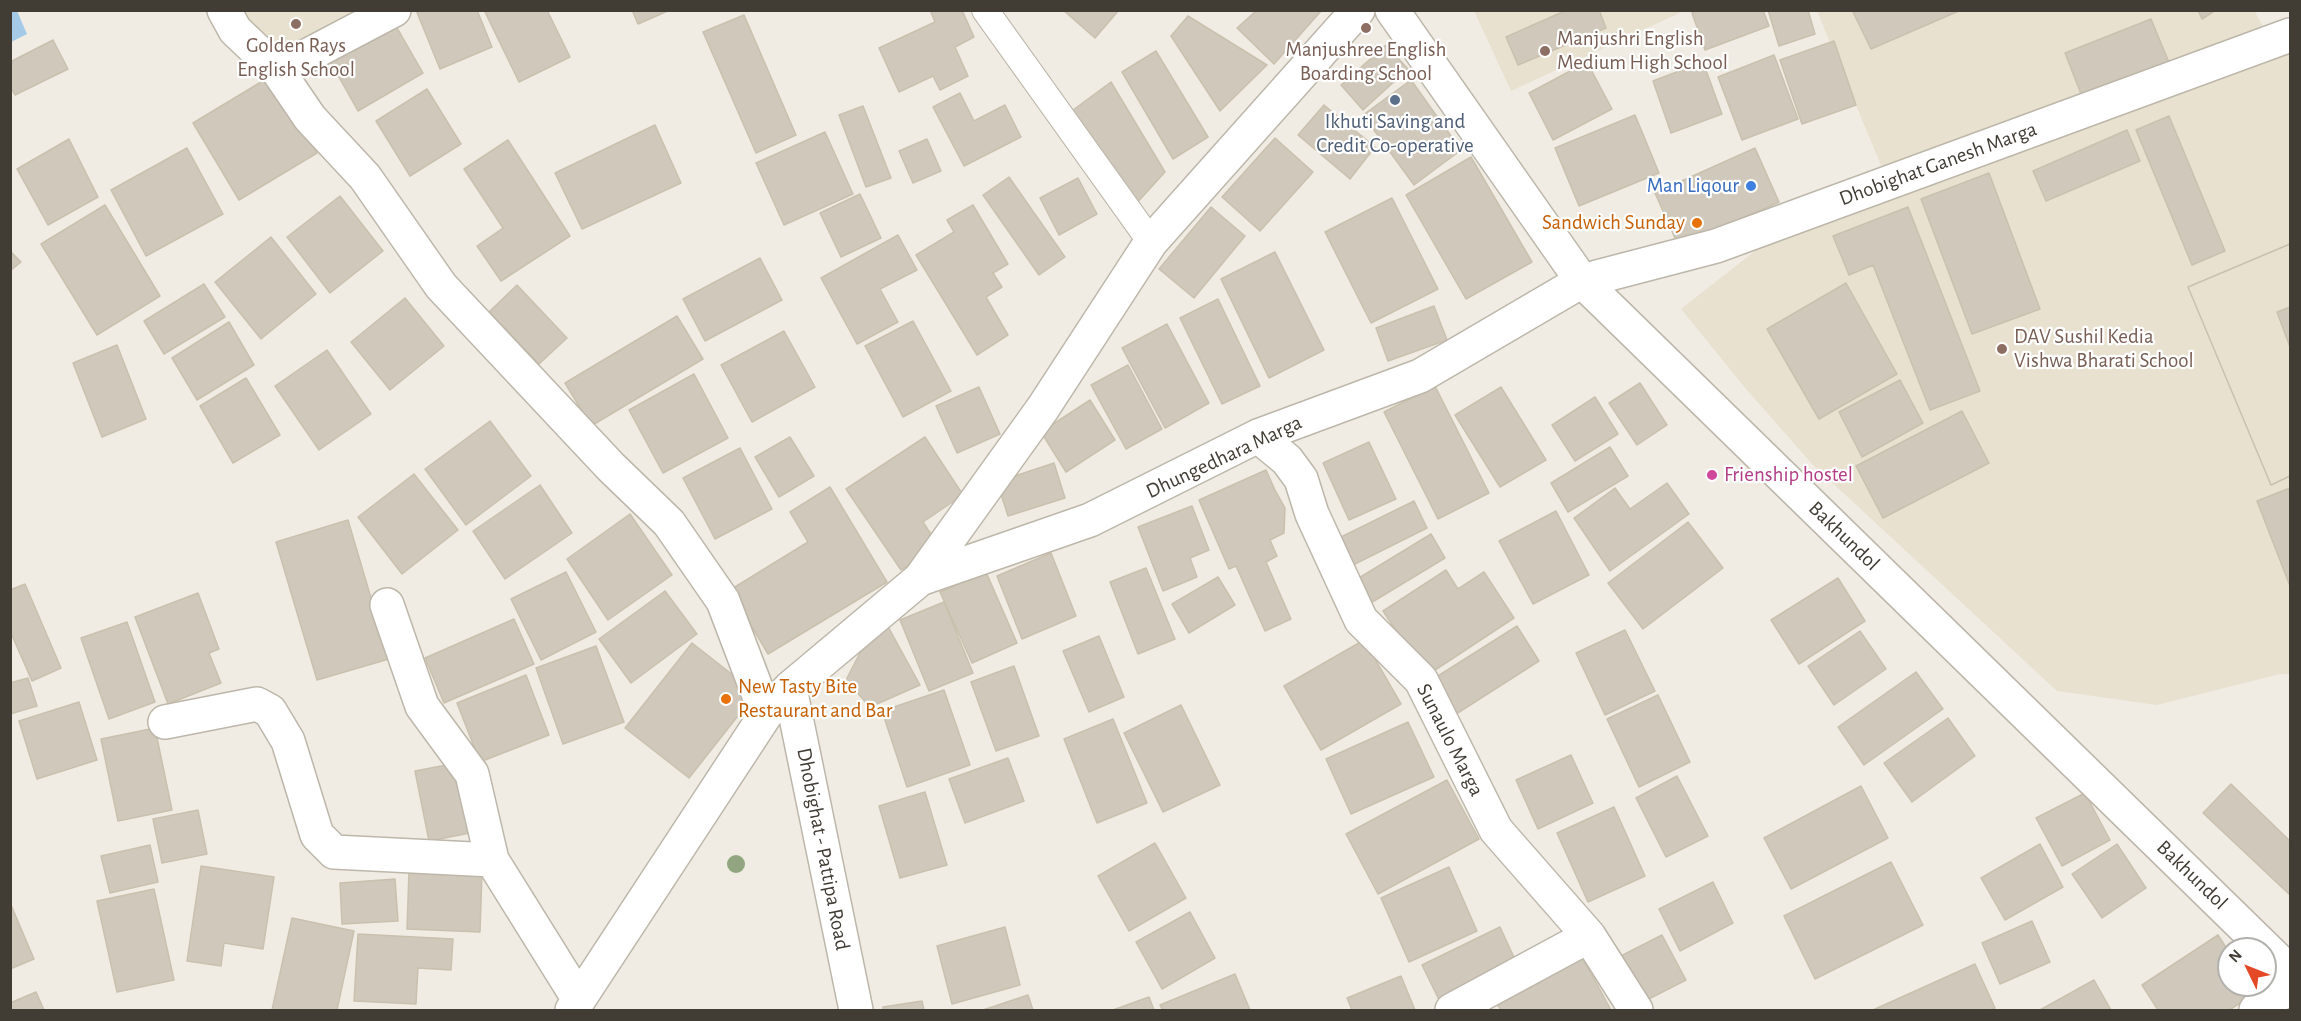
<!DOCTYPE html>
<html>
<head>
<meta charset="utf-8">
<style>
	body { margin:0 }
	#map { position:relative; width:2301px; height:1021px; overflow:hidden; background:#f0ece4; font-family:"Alegreya Sans",sans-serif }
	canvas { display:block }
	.frame { position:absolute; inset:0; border:12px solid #413c34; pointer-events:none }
	.north { position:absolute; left:2217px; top:937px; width:60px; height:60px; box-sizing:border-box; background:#fff; border:2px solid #b3b1ae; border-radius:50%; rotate:313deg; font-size:16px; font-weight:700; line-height:24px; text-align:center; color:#413c34 }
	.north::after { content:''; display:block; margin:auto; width:21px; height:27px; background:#e44826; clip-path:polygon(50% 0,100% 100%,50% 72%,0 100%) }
</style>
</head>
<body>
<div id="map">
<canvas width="2301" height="1021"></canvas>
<div class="frame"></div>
<div class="north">N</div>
</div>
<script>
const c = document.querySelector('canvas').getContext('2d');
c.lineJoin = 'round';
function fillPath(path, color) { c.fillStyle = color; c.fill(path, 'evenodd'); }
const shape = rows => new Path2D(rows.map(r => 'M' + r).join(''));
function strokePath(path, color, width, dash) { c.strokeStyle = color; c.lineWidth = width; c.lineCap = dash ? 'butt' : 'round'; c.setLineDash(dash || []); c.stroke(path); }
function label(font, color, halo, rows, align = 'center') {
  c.font = font + ' "Alegreya Sans",sans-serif'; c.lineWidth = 4.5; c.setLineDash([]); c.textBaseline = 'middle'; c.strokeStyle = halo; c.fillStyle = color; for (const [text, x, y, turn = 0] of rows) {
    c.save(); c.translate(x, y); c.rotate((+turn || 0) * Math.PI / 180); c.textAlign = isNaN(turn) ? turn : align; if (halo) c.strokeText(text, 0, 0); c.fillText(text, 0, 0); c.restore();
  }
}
fillPath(shape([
	[2254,10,2267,34,2290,23,2290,674,2280,674,2157,705,2057,691,1812,464,1746,389,1681,309,1765,243,1889,185,1817,11],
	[242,11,370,11,285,53,258,38],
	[1474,11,1684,11,1511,91]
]), '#e8e1cf');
fillPath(shape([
	[11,10,17,11,27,34,11,42]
]), '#a4cae8');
const building = shape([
	[416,10,477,10,492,47,440,69,416,10],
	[484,10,547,10,570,57,519,82,484,10],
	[632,10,670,10,638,24,632,10],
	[930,10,962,10,974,37,955,47,968,76,940,90,933,76,899,92,879,48,935,22,930,10],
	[1063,10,1119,10,1095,38,1063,10],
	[1257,10,1322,10,1274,64,1237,28,1257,10],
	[1567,10,1599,10,1606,28,1518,65,1506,37,1567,10],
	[1699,10,1763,10,1769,26,1705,50,1692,13,1699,10],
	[1768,10,1808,10,1815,34,1779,46,1768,10],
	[1852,10,1961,10,1871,49,1852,10],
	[2198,10,2216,10,2202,19,2198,10],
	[744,15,796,135,756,153,703,32,744,15],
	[1188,16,1267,65,1220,111,1171,36,1188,16],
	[392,19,423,73,358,111,327,56,392,19],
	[2151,19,2170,65,2083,99,2065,53,2151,19],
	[53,40,68,69,15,95,10,86,10,62,53,40],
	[1834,41,1856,105,1802,124,1780,60,1834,41],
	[1386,45,1408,69,1363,110,1341,85,1386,45],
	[1156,51,1208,137,1173,159,1122,72,1156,51],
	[1774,55,1798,119,1742,140,1718,77,1774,55],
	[1587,62,1612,109,1553,140,1529,93,1587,62],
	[1703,62,1722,114,1671,133,1653,81,1703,62],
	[271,76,317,153,239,200,193,123,271,76],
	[1411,80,1461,150,1414,185,1363,115,1411,80],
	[1111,82,1165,172,1135,205,1069,113,1111,82],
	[427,89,461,144,410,176,376,121,427,89],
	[960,93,974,121,1005,105,1021,137,964,166,933,107,960,93],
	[1324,105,1375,147,1350,179,1298,135,1324,105],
	[863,106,891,178,866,187,839,115,863,106],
	[1635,115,1659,173,1579,206,1555,148,1635,115],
	[2169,116,2225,251,2192,265,2136,130,2169,116],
	[655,125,681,183,582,229,555,173,655,125],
	[2127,130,2140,161,2046,201,2033,171,2127,130],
	[825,132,853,194,784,225,756,163,825,132],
	[1275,138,1313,172,1260,231,1222,197,1275,138],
	[69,139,98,197,48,225,17,169,69,139],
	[927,139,941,171,913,183,899,151,927,139],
	[508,140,570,236,501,281,477,246,503,228,464,169,508,140],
	[187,148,223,214,146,256,111,190,187,148],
	[1755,148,1779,202,1679,247,1655,193,1755,148],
	[1471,157,1532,262,1466,299,1406,195,1471,157],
	[1989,173,2040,309,1972,334,1921,199,1989,173],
	[1009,177,1065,257,1039,275,983,195,1009,177],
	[1078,178,1097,214,1059,235,1040,198,1078,178],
	[860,194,881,238,841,257,820,213,860,194],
	[340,196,383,251,330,293,287,237,340,196],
	[1392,198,1438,289,1371,323,1325,232,1392,198],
	[105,205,160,296,97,335,41,244,105,205],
	[973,205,1008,264,993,273,1002,287,986,297,1008,335,977,355,916,255,954,232,947,220,973,205],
	[1211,207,1245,236,1194,298,1159,269,1211,207],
	[1908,207,1980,391,1930,410,1873,265,1849,275,1833,236,1908,207],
	[898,235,917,270,880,289,898,322,857,344,821,278,898,235],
	[271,237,316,294,261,339,215,282,271,237],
	[2290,244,2290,307,2277,312,2290,347,2290,476,2271,485,2188,287,2290,244],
	[2290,244,2290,476,2271,485,2188,287,2290,244],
	[10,251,21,262,10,271,10,251],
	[1275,252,1324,350,1269,378,1221,279,1275,252],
	[760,258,782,300,705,341,683,299,760,258],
	[1846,283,1897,374,1819,419,1767,329,1846,283],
	[204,284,225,317,164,354,144,321,204,284],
	[517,285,567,338,539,364,489,312,517,285],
	[405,298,444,346,390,390,351,342,405,298],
	[1218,299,1260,386,1222,404,1180,318,1218,299],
	[1434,306,1447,340,1388,361,1376,328,1434,306],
	[677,316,703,359,591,426,565,383,677,316],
	[913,321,951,391,903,417,865,346,913,321],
	[229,322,254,365,197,400,172,358,229,322],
	[1167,324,1209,403,1165,428,1122,348,1167,324],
	[784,331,815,387,752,422,721,365,784,331],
	[117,345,146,419,102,437,73,363,117,345],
	[327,350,371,414,319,450,275,386,327,350],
	[1128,365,1162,429,1126,449,1091,385,1128,365],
	[694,374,728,438,663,473,629,410,694,374],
	[246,378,280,435,233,463,200,406,246,378],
	[1900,380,1923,423,1862,457,1839,412,1900,380],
	[1640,383,1667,425,1637,445,1609,403,1640,383],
	[1435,386,1489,493,1438,519,1384,412,1435,386],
	[979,387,1000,434,957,453,936,406,979,387],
	[1501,387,1546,460,1500,487,1455,415,1501,387],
	[1595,397,1618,434,1575,461,1552,425,1595,397],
	[1090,400,1115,440,1066,472,1041,432,1090,400],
	[1962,411,1989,463,1883,518,1856,466,1962,411],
	[490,421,531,476,466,525,425,469,490,421],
	[790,437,814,476,779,497,755,457,790,437],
	[925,437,963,495,923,522,938,545,901,570,846,489,925,437],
	[1369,442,1396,499,1349,520,1323,463,1369,442],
	[1610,447,1628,476,1568,512,1551,483,1610,447],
	[740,448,772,509,715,539,683,478,740,448],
	[1054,463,1065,498,1008,516,997,482,1054,463],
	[1266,470,1275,490,1285,508,1284,533,1270,540,1277,556,1266,562,1291,619,1265,631,1236,566,1229,569,1199,500,1266,470],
	[414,474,458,530,402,574,358,517,414,474],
	[1667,483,1689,514,1610,571,1574,518,1615,488,1630,509,1667,483],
	[540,485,572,533,505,579,473,531,540,485],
	[830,487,887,582,768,654,730,590,808,542,790,512,830,487],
	[2290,488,2290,586,2257,501,2290,488],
	[1414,501,1427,528,1349,567,1335,540,1414,501],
	[1192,506,1209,550,1190,558,1197,577,1163,591,1138,527,1192,506],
	[1556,511,1589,575,1533,604,1499,541,1556,511],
	[630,514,672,575,608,620,567,559,630,514],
	[348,520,389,659,317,680,276,542,348,520],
	[1688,522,1723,568,1643,629,1608,583,1688,522],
	[1431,534,1445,558,1369,604,1354,581,1431,534],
	[1051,553,1076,616,1022,639,997,576,1051,553],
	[1146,568,1175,639,1138,654,1110,582,1146,568],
	[1446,570,1458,589,1484,572,1514,618,1426,676,1383,611,1446,570],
	[566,572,596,632,541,660,511,599,566,572],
	[986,572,1017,643,972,663,940,592,986,572],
	[1218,577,1235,605,1189,633,1172,604,1218,577],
	[1838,578,1865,621,1799,664,1771,620,1838,578],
	[25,584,61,668,32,681,10,631,10,590,25,584],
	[665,591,697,634,631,683,599,639,665,591],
	[198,593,219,649,209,653,221,683,168,704,135,617,198,593],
	[944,602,973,673,929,691,900,620,944,602],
	[514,619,534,664,444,703,425,658,514,619],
	[885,621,920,685,870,707,846,680,863,647,885,621],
	[127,622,155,702,109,719,81,638,127,622],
	[1517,626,1539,661,1453,716,1430,681,1517,626],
	[1625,630,1655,691,1605,715,1576,653,1625,630],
	[1860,631,1886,669,1834,705,1808,666,1860,631],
	[1099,636,1124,697,1089,712,1063,651,1099,636],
	[1364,640,1401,704,1321,750,1284,686,1364,640],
	[692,643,756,693,689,778,625,728,692,643],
	[596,646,624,722,563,744,536,668,596,646],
	[1014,666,1039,736,996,751,971,682,1014,666],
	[1916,672,1943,709,1864,765,1838,727,1916,672],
	[526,675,549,735,480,762,457,703,526,675],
	[28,678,37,706,10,714,10,683,28,678],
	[944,690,970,765,907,787,882,711,944,690],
	[1658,695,1690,762,1639,787,1607,719,1658,695],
	[79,702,97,760,37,779,19,721,79,702],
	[1181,705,1220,785,1163,812,1124,733,1181,705],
	[1948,718,1975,756,1912,802,1884,763,1948,718],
	[1113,719,1147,803,1097,823,1064,739,1113,719],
	[1408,722,1434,777,1351,814,1326,759,1408,722],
	[155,728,172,810,118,821,101,739,155,728],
	[1571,755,1593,803,1538,829,1516,780,1571,755],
	[1008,758,1024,801,965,823,949,779,1008,758],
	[457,763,470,833,429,841,415,771,457,763],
	[1677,776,1708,836,1666,857,1636,798,1677,776],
	[1447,780,1479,839,1378,894,1346,834,1447,780],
	[2231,784,2290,841,2290,895,2203,813,2231,784],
	[1861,786,1888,838,1791,889,1764,838,1861,786],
	[925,792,947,865,900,878,879,806,925,792],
	[2085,793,2110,840,2062,866,2036,818,2085,793],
	[1614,807,1645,876,1588,902,1557,833,1614,807],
	[198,810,207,854,162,863,153,819,198,810],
	[1155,843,1186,898,1129,931,1098,876,1155,843],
	[2040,844,2063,887,2005,920,1981,878,2040,844],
	[2117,844,2146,888,2102,918,2072,874,2117,844],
	[150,845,158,882,110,893,101,856,150,845],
	[1891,862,1923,925,1815,979,1784,916,1891,862],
	[201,866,274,877,263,949,224,943,221,966,187,961,201,866],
	[1449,867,1477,931,1409,962,1381,898,1449,867],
	[409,870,482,873,480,932,407,929,409,870],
	[395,879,398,921,342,924,340,883,395,879],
	[1713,882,1733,923,1680,951,1659,909,1713,882],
	[154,889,174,980,117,992,97,901,154,889],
	[11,905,34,959,10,969,10,905,11,905],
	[1190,912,1215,958,1162,989,1136,942,1190,912],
	[292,918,354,931,337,1010,272,1010,292,918],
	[2032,921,2050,962,2000,984,1982,943,2032,921],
	[1005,927,1020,985,952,1004,937,946,1005,927],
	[1500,927,1518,966,1441,1004,1422,965,1500,927],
	[358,934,453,939,451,970,418,968,416,1004,354,1001,358,934],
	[1662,935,1686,980,1637,1005,1613,960,1662,935],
	[2218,935,2229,952,2229,985,2250,985,2255,994,2229,1010,2158,1010,2142,985,2218,935],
	[1581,955,1611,1010,1501,1010,1496,1002,1581,955],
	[1975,964,1995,1008,1990,1010,1873,1010,1975,964],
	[1235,974,1250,1010,1163,1010,1160,1005,1235,974],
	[1401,976,1415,1010,1352,1010,1347,998,1401,976],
	[2094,980,2111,1010,2040,1010,2094,980],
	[36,992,44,1010,10,1010,10,1003,36,992],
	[1028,995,1033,1010,983,1010,1028,995],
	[1149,997,1154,1010,1113,1010,1149,997],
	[922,1001,924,1010,883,1010,883,1007,922,1001]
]);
fillPath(building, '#d0c8ba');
strokePath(building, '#cac0ae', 1.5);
const pedestrian = shape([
	[985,10,1151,242]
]);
const minor = shape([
	[224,10,235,30,278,71,310,118,365,177,441,286,611,467,669,523,723,601,766,714],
	[1392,10,1582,281,2290,972],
	[278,71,394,10],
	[1258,436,1287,460,1301,479,1312,514,1361,620,1421,680,1496,830,1589,936,1636,1010],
	[920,579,1090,520,1258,436,1420,376,1582,281,1716,246,2290,35],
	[387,605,422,706,472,774,492,860,578,998],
	[790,688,856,1010],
	[165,722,257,704,270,711,288,741,317,835,334,852,492,860],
	[572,1010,766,714,790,688,920,579,1043,408,1151,242,1358,10],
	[1452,1010,1589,936],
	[2256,1010,2290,987]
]);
strokePath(pedestrian, '#bdb7aa', 28);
strokePath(minor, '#bdb7aa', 36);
strokePath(pedestrian, '#fff', 26);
strokePath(minor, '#fff', 33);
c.fillStyle = '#91a680';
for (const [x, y] of [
	[736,864]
]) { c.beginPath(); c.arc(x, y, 9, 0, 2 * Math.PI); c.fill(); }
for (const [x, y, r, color] of [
	[296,24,6,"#8d6e63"],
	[1366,28,6,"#8d6e63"],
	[1545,51,6,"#8d6e63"],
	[1395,100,6,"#5c6f8a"],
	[1751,186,6,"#3f7fe0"],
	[1697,223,6,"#e8710a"],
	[2002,349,6,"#8d6e63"],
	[1712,475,6,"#d1479c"],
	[726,699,6,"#e8710a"]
]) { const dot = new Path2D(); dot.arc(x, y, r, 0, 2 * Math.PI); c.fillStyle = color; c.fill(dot); strokePath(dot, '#fff', 2); }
label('21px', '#785e54', '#fff', [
	["Manjushri English",1557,39],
	["Medium High School",1557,63],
	["Golden Rays",296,46,"center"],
	["English School",296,70,"center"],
	["Manjushree English",1366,50,"center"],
	["Boarding School",1366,74,"center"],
	["DAV Sushil Kedia",2014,337],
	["Vishwa Bharati School",2014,361]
], 'left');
label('21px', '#4e5e75', '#fff', [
	["Ikhuti Saving and",1395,122],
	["Credit Co-operative",1395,146]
]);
label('21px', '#413c34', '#fff', [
	["Dhobighat Ganesh Marga",1938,164,-20],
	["Dhungedhara Marga",1224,457,-25],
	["Bakhundol",1844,536,44],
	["Sunaulo Marga",1450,740,63],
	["Dhobighat - Pattipa Road",823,849,79],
	["Bakhundol",2192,875,44]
]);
label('21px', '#366cbe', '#fff', [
	["Man Liqour",1739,186]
], 'right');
label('21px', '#c56008', '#fff', [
	["Sandwich Sunday",1685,223],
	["New Tasty Bite",738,687,"left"],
	["Restaurant and Bar",738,711,"left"]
], 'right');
label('21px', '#b23c85', '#fff', [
	["Frienship hostel",1724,475]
], 'left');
</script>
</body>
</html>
